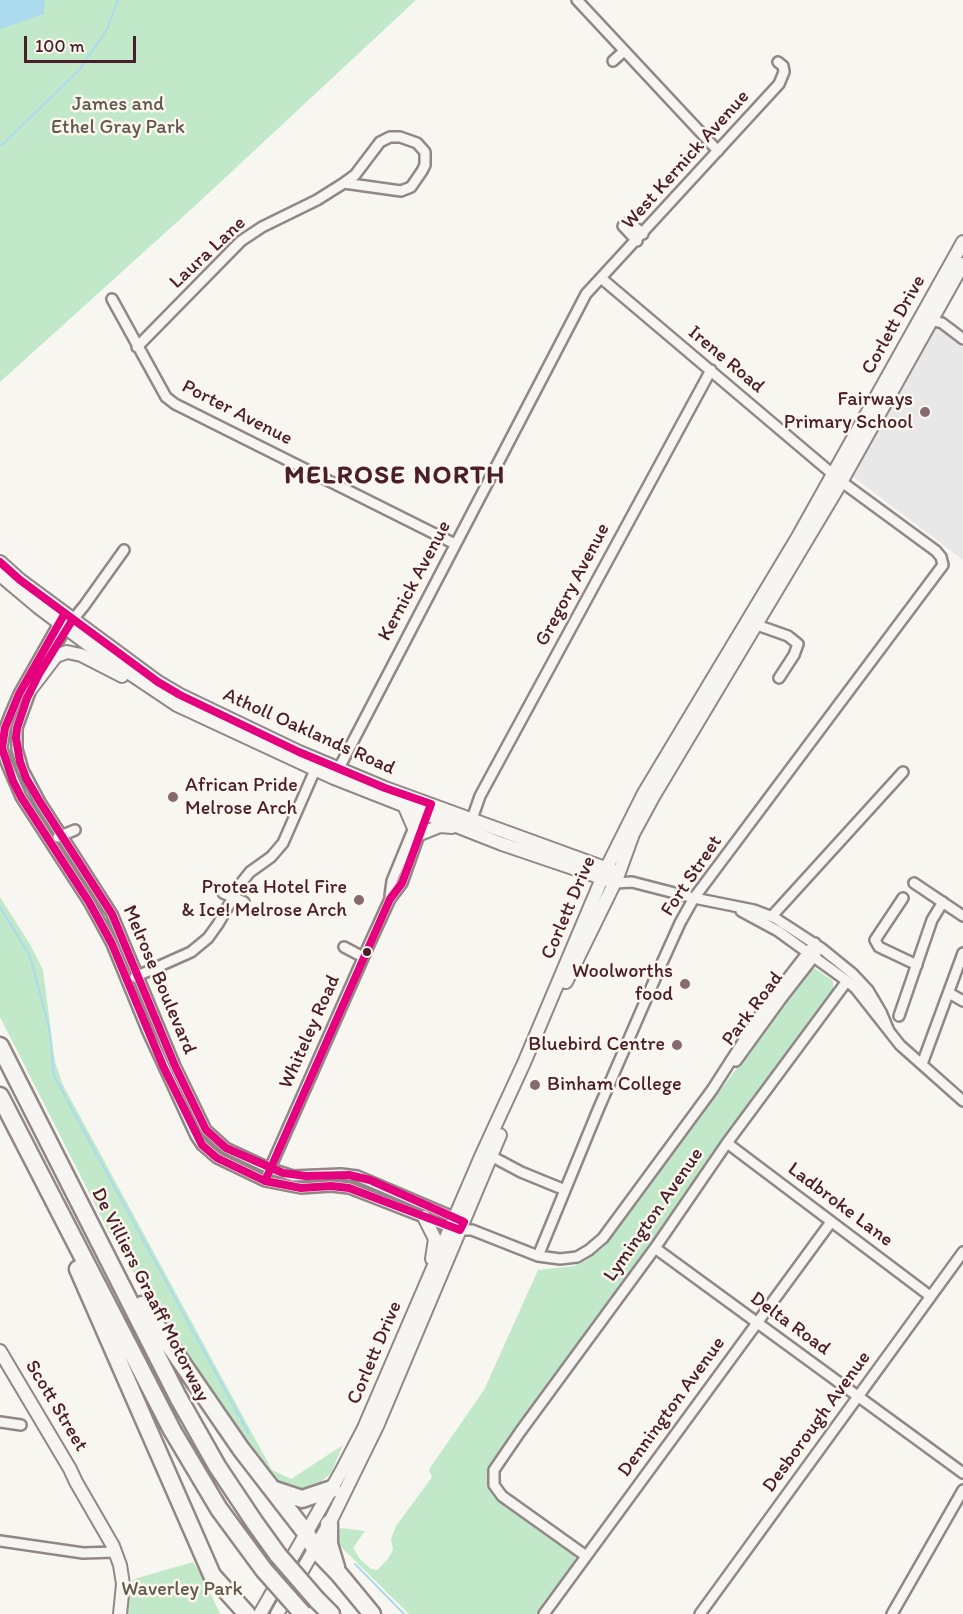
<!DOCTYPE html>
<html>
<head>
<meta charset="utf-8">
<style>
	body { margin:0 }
	#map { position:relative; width:963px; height:1614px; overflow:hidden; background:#f8f6f0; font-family:Itim,sans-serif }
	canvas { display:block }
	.scale { position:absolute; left:24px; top:36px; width:112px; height:27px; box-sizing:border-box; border:3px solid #4a1f2b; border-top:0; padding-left:8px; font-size:18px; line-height:21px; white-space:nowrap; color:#4a1f2b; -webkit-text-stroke:4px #fbf7ec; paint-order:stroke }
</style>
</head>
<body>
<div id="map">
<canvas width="963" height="1614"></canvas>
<div class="scale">100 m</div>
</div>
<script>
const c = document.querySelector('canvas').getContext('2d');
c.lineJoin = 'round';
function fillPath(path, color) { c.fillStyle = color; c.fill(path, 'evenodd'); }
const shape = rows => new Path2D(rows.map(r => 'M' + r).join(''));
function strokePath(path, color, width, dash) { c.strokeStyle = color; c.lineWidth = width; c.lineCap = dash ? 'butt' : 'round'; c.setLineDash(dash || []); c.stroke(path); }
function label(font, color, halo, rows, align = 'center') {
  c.font = font + ' Itim,sans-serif'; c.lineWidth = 5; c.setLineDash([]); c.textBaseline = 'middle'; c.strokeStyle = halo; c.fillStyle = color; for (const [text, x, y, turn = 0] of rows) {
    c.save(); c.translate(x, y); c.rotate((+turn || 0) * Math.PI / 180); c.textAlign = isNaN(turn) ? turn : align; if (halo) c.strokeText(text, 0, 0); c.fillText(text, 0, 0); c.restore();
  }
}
fillPath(shape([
	[936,326,963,348,963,560,852,476]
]), '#e9e8e8');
fillPath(shape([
	[0,0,416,0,197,204,0,382],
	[0,897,31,946,43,970,55,1062,63,1085,272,1470,291,1479,343,1445,331,1473,314,1488,298,1491,278,1487,188,1361,110,1234,0,1017],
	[814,968,833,981,833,989,830,995,490,1467,488,1479,493,1494,506,1505,566,1549,575,1557,576,1562,538,1614,409,1614,338,1544,335,1535,341,1528,365,1531,353,1548,360,1559,371,1569,377,1570,387,1560,393,1550,391,1539,396,1526,430,1480,432,1477,429,1470,432,1465,484,1390,538,1270,574,1266,585,1261,604,1247,802,980,811,970],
	[193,1562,203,1577,220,1614,125,1614,128,1587,134,1579]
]), '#c2e8ca');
fillPath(shape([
	[0,0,45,0,44,14,0,29]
]), '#abdaed');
strokePath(shape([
	[0,145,4,143,80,69,107,29,118,0],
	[0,907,30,956,49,1028,54,1076,249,1434],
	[355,1564,404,1614]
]), '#abdaed', 2);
const street = shape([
	[577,0,718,151],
	[613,61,624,51],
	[629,222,643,234],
	[623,226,637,241],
	[112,299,166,397,175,404,455,544],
	[927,319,942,323,963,339],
	[137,347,241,241,262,227,317,200,344,183,355,175,380,142,390,137,400,137,417,143,425,152,425,165,422,171,411,187,401,191,344,183],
	[62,618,19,694,10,715,5,728,2,748,6,762,21,797,89,902,112,944,148,1032,196,1136,202,1145,217,1158,265,1181,301,1188,331,1186,349,1188,452,1228,460,1230,472,1230,538,1256,560,1259,577,1257,589,1250,603,1238,712,1090,764,1009,815,943],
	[757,625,788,636,798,644,794,655,779,678],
	[46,662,66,628,84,606,124,550],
	[33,684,17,728,17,749,23,770,40,802,112,914,175,1066,206,1130,226,1148,271,1169,293,1176,341,1174,357,1176,458,1219],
	[337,772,586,294,779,84,784,72,783,66,778,62],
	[472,819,480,796,711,370],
	[58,837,75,830],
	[615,883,632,882,694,898,754,910,775,918,821,948,853,974,868,990,881,1012,889,1031],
	[914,883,963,916],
	[223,893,244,902],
	[390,896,392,881,422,808],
	[903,898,875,940,879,947,917,965],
	[741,911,778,931,847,981,856,989,900,1045,963,1101],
	[772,916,903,772],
	[344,947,363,957],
	[135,977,191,952,208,938,218,924,242,882,250,872,271,857,283,843,315,770],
	[949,993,963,1001],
	[899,1016,932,920,943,902],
	[736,1061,781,999,816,954],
	[922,1064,963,953],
	[727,1143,930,1296],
	[491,1156,521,1172,565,1190],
	[268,1173,368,947,390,899,402,883,428,810],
	[655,1248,963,1473],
	[538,1256,598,1110,661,965,680,923,694,898,943,565,941,557,936,551,842,482,601,278],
	[0,1422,21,1425],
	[0,1541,83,1553,115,1552],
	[586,1556,502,1496,494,1485,494,1470,520,1432,655,1248,727,1143,847,981],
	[544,1614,831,1222],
	[700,1614,963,1252],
	[892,1614,963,1490]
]);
const secondary = shape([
	[0,562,20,580,158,682,180,695,299,752,385,788,613,871],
	[0,575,38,607,98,652,177,705,334,778,502,844,608,880],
	[30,690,56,656,67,652,81,655,122,676],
	[404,805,414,828],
	[420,834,440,826,452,827],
	[566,982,617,878,633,834,653,797,836,491,963,264],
	[424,1217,435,1239,432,1259],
	[0,1351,70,1469,76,1482,113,1546,120,1565,123,1584,120,1614],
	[260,1614,341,1472,364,1428,483,1152,524,1063,606,869,644,793,799,535,963,242],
	[277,1614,329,1524,378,1424,500,1135]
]);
const highway = shape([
	[0,1046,178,1397,217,1466,255,1523,278,1555],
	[0,1096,172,1430,219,1509,264,1570],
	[78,1269,212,1575,247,1614],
	[142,1305,241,1449,306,1533,315,1549,339,1574,372,1614],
	[272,1489,302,1499,332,1489],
	[329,1524,329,1544,336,1567],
	[317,1600,331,1614]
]);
strokePath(street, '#918787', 14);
strokePath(secondary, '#918787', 16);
strokePath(highway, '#918787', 21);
strokePath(street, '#f6f5f1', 9);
strokePath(secondary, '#f6f5f1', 12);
strokePath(highway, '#f6f5f1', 16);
const highwayBridge = shape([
	[278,1555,317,1600],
	[264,1570,303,1614]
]);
strokePath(highwayBridge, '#918787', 21, []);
strokePath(highwayBridge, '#f6f5f1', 16);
strokePath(shape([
	[0,562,20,580,158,682,180,695,299,752,385,788,431,804,402,883,390,899,265,1181],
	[65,613,19,694,5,728,2,748,13,781,21,797,89,902,112,944,163,1066,202,1145,217,1158,265,1181,301,1188,331,1186,349,1188,460,1230,464,1222,370,1180,349,1175,306,1176,283,1173,226,1148,206,1130,175,1066,112,914,40,802,26,778,20,762,16,738,17,728,27,698,39,674,73,619]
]), '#e5007d', 8);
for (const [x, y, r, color] of [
	[925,412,6,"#876a70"],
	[173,797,6,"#876a70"],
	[359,900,6,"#876a70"],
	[367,952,5,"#4a1f2b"],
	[685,984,6,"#876a70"],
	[677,1045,6,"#876a70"],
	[535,1085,6,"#876a70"]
]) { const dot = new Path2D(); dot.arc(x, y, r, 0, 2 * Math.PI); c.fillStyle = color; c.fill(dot); strokePath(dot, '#fbf7ec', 2); }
label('20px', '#605851', '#fbf7ec', [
	["James and",118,105],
	["Ethel Gray Park",118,128],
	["Waverley Park",182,1590]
]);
label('20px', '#4a1f2b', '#fbf7ec', [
	["West Kernick Avenue",686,160,-48],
	["Laura Lane",208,253,-43],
	["Corlett Drive",894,325,-61],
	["Irene Road",726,360,40],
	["Porter Avenue",237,413,27],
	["Kernick Avenue",415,581,-62],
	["Gregory Avenue",573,585,-62],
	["Atholl Oaklands Road",309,732,24],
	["Fort Street",692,876,-56],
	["Corlett Drive",569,908,-67],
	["Melrose Boulevard",159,980,67],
	["Park Road",753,1009,-53],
	["Whiteley Road",310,1032,-66],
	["Ladbroke Lane",840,1205,37],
	["Lymington Avenue",654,1215,-55],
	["De Villiers Graaff Motorway",150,1295,63],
	["Delta Road",790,1324,36],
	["Corlett Drive",375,1353,-67],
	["Scott Street",56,1406,59],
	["Dennington Avenue",672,1407,-54],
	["Desborough Avenue",817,1422,-54]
]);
label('20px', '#4a1f2b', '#fbf7ec', [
	["Fairways",913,400],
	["Primary School",913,423],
	["African Pride",185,786,"left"],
	["Melrose Arch",185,809,"left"],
	["Protea Hotel Fire",347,888],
	["& Ice! Melrose Arch",347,911],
	["Woolworths",673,972],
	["food",673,995],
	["Bluebird Centre",665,1045],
	["Binham College",547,1085,"left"]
], 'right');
c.letterSpacing = '1.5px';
label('bold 26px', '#4a1f2b', '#fbf7ec', [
	["MELROSE NORTH",395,476]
]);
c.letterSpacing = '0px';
</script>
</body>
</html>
